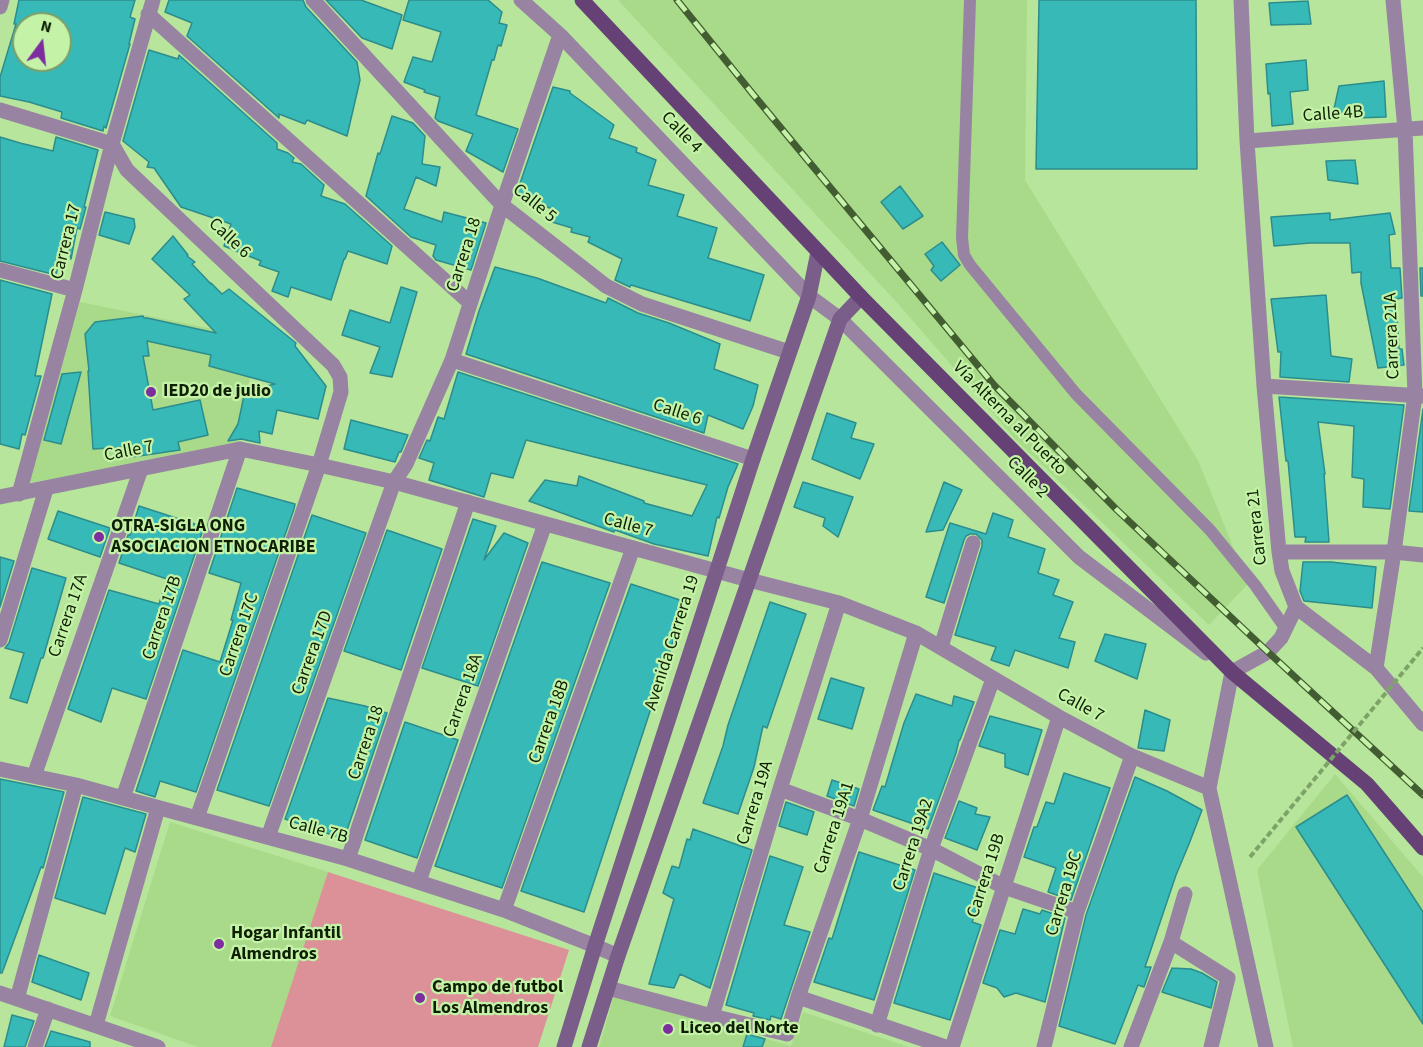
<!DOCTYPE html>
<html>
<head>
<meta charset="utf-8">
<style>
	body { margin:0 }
	#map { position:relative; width:1423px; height:1047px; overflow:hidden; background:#b7e59b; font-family:"Source Sans 3",sans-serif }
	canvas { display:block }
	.north { position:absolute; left:12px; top:12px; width:60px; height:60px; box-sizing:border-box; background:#c4f3a8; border:2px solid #7b9e66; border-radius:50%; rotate:15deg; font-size:16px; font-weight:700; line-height:24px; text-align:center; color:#0e1f03 }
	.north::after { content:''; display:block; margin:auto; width:21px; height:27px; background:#7d2d9e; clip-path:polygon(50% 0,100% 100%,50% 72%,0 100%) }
</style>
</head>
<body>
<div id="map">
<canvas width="1423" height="1047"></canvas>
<div class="north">N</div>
</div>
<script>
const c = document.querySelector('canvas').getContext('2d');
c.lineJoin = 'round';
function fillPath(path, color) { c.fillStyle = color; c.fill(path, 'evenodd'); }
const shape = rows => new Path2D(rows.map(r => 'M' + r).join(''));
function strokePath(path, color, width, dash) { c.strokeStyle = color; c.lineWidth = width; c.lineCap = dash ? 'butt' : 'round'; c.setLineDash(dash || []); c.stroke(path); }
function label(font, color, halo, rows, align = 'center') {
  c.font = font + ' "Source Sans 3",sans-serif'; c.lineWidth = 4.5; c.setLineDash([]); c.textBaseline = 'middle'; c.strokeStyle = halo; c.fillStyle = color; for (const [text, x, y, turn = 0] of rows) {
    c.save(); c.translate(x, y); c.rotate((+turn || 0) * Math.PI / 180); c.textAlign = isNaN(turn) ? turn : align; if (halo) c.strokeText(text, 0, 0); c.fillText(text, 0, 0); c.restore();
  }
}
fillPath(shape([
	[618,0,1027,0,1025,180,1198,460,1248,584,1209,625,1015,439,901,307],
	[80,302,257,338,237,446,98,472,28,483],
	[1335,774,1423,877,1423,1047,1293,1047,1257,870],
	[170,822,328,872,273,1047,198,1047,110,1016],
	[614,995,791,1046,803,1012,909,1047,599,1047]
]), '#a9da8a');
fillPath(shape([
	[328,872,569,950,538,1047,271,1047]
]), '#db9197');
const building = shape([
	[19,0,135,0,130,17,135,19,129,44,130,44,106,128,104,126,103,131,61,118,62,112,29,102,0,96,0,77,16,24,14,24,19,0],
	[24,24,60,24,60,60,24,60,24,24],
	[169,0,303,0,306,7,357,62,360,80,347,136,307,120,305,124,279,114,279,118,187,36,192,23,165,12,169,0],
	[326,0,361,0,402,15,392,49,362,38,326,0],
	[409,0,488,0,502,12,499,23,507,25,501,46,498,45,494,60,492,60,476,115,518,129,503,172,466,151,473,134,438,121,435,118,440,97,424,92,425,90,404,82,413,57,432,62,441,32,403,20,409,0],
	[1039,0,1196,0,1197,169,1036,169,1039,0],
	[1308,1,1311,24,1271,25,1269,3,1308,1],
	[149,50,178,59,179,55,277,143,277,149,288,153,294,158,292,162,301,164,324,185,321,196,345,204,392,246,387,264,348,251,345,259,344,259,331,300,291,287,288,297,272,291,279,272,259,265,261,261,224,246,231,224,181,207,154,168,147,167,149,162,123,141,149,50],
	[1306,60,1308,90,1290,92,1293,124,1272,126,1270,93,1268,94,1266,64,1306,60],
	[1384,81,1386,117,1354,118,1334,109,1339,86,1384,81],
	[553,87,570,91,570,93,614,125,609,138,637,148,636,152,656,160,648,185,684,195,677,216,717,228,708,258,764,275,750,321,631,285,630,287,615,280,622,259,588,242,590,237,571,232,572,228,552,222,555,210,516,195,553,87],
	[392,116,413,123,425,136,422,164,440,167,436,186,416,177,404,209,442,222,444,212,486,223,471,270,436,260,433,256,436,245,411,237,366,196,378,153,380,154,392,116],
	[0,137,20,143,53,151,56,137,98,150,84,207,86,207,80,229,77,228,71,259,65,230,56,275,0,261,0,137],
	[1355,160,1358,184,1328,180,1326,161,1355,160],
	[900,186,923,216,903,229,881,202,900,186],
	[105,212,134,219,135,227,129,244,99,235,105,212],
	[1330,213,1330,220,1390,213,1395,234,1389,235,1391,268,1400,268,1402,298,1396,299,1399,349,1402,349,1404,365,1378,368,1361,283,1361,272,1352,273,1350,243,1310,243,1274,246,1271,217,1330,213],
	[173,236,188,255,187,256,195,262,192,264,211,284,211,283,222,294,229,289,296,343,295,346,326,386,318,419,277,410,272,434,259,431,260,443,241,439,228,441,238,424,245,391,275,384,209,366,211,355,147,341,149,356,143,356,153,410,200,400,208,435,178,442,180,450,125,458,124,447,93,449,88,371,89,371,85,334,95,322,143,316,144,318,147,318,216,333,184,299,190,295,152,259,173,236],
	[942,242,960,265,941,281,931,270,934,266,925,254,942,242],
	[495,267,537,278,606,303,608,298,638,313,669,323,720,344,714,369,758,385,753,406,743,429,708,415,704,433,466,354,479,311,495,267],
	[1420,268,1423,268,1423,296,1421,296,1420,268],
	[0,280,52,294,35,376,41,376,25,435,22,434,19,449,0,444,0,280],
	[401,287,417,292,392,377,370,373,380,347,342,335,350,310,390,323,401,287],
	[1326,295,1331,356,1352,359,1349,382,1280,377,1281,352,1278,352,1271,299,1326,295],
	[81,372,61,444,44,440,62,374,81,372],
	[458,372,738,464,728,487,719,518,717,517,708,556,654,544,615,530,614,532,529,501,545,480,577,486,579,476,644,501,644,503,692,516,707,485,526,440,513,478,491,473,484,497,429,480,434,463,419,458,427,440,430,441,438,417,444,419,458,372],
	[1279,397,1404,405,1390,509,1363,507,1364,479,1352,477,1354,426,1318,422,1325,474,1324,474,1329,542,1305,542,1306,537,1295,537,1288,461,1286,461,1279,397],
	[1423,409,1423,512,1409,511,1423,409],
	[827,413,856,423,851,438,874,444,860,479,812,459,827,413],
	[351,420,408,435,401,452,399,452,395,462,344,449,351,420],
	[803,482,853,497,838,537,823,526,825,518,794,507,803,482],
	[944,482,962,490,943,530,926,532,944,482],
	[237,488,295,504,294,509,196,792,160,781,155,797,136,791,183,650,220,662,233,620,231,620,241,583,209,573,237,488],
	[139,506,204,527,146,699,112,688,101,722,68,709,109,590,159,604,167,579,119,563,128,535,130,535,139,506],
	[58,511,110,528,100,557,48,539,58,511],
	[993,513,1013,520,1008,537,1045,549,1038,573,1059,580,1053,595,1073,602,1059,638,1075,642,1068,668,1015,650,1009,666,991,660,996,647,955,635,982,546,982,540,976,534,970,534,966,536,964,540,944,603,926,597,950,523,986,534,993,513],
	[312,515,366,533,269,806,217,790,312,515],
	[473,519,496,526,484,560,504,533,528,543,478,686,422,668,473,519],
	[387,530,442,549,401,670,344,651,387,530],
	[0,557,14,561,0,607,0,557],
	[542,562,610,583,502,888,435,866,542,562],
	[1303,562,1331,562,1376,567,1372,608,1304,601,1300,591,1303,562],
	[32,568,66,578,43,658,41,658,27,703,10,698,24,653,5,648,9,643,32,568],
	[631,584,686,602,584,912,521,891,631,584],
	[770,602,806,614,767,728,763,726,754,767,738,814,703,803,723,746,728,725,770,602],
	[1105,634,1146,644,1137,679,1095,661,1105,634],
	[831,678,864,688,852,729,818,719,831,678],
	[916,694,952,706,954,696,974,702,960,740,959,740,956,753,928,829,873,810,882,786,885,787,904,723,916,694],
	[328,698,365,706,387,713,344,839,285,819,328,698],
	[1145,710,1170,720,1164,751,1138,748,1145,710],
	[990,716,1042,730,1028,775,1005,767,1005,754,979,746,990,716],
	[405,722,458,740,417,858,365,840,405,722],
	[1064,773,1110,788,1071,900,1048,892,1056,868,1024,857,1034,827,1037,827,1046,802,1054,804,1064,773],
	[1135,777,1167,791,1202,810,1189,844,1176,875,1145,967,1151,967,1144,987,1138,985,1115,1044,1059,1026,1086,915,1135,777],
	[0,779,64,792,43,868,41,867,2,973,0,973,0,779],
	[832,780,859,789,854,806,827,796,832,780],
	[1347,795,1423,912,1423,1024,1296,827,1347,795],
	[83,797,146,814,135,852,125,848,105,914,55,898,83,797],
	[959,801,977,808,975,814,990,817,977,850,945,838,959,801],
	[786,802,814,812,807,835,779,826,786,802],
	[693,829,752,850,710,988,680,974,674,988,649,984,674,899,663,893,672,866,679,868,687,839,690,840,693,829],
	[859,852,915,870,874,1000,814,982,829,938,832,939,859,852],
	[770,856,803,867,784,925,810,932,781,1019,771,1016,770,1020,753,1016,754,1013,726,1005,770,856],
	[934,873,984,890,972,922,981,925,950,1020,894,1003,934,873],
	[1023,909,1040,914,1042,910,1065,918,1045,1002,1016,993,1004,997,997,988,983,983,1000,930,1015,934,1023,909],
	[39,955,89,973,81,1000,32,982,39,955],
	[1172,968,1191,969,1202,973,1217,982,1211,1008,1162,992,1172,968],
	[12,1015,34,1021,25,1047,4,1047,12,1015],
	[51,1031,90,1042,90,1047,45,1047,51,1031],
	[747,1034,765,1039,762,1047,743,1047,747,1034]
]);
fillPath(building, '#37b9b8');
strokePath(building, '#2c8d8c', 1.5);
strokePath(shape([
	[970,0,962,238,964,255,970,265,1076,394,1210,530,1255,585,1286,629]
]), '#9884a2', 12);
strokePath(shape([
	[313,0,502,205,606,286,642,304,789,352],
	[521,0,560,35,809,296,840,319,1079,557,1206,653],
	[1241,0,1247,141,1264,386,1279,552,1282,571,1296,607,1281,638,1268,652,1232,672,1209,788,1266,1047],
	[0,7,2,0],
	[148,14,470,303],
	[0,110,112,144,127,170,333,365,340,377,341,392,319,465,197,818],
	[1247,141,1423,128],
	[0,270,75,290],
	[452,360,753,459],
	[1264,386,1423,396],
	[19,494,75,290,112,144,153,0],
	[1279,552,1394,552,1423,555],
	[749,580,839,603,916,633,1059,717,1132,756,1209,788],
	[1296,607,1376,668,1423,724],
	[0,640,46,489],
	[941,647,973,543],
	[1376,668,1394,552,1415,395,1405,129,1393,0],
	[0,769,76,785,123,798,348,859,504,910,595,946,618,956],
	[34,776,141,469],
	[780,789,860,819,931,849,1004,887,1077,912],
	[123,798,240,449],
	[268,837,394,482,406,464,452,360,502,205,560,35],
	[348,859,468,502],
	[419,881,545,524],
	[504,910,633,548],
	[1171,942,1228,978,1211,1047],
	[608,988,712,1016,787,1034,798,997,860,819,916,633],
	[0,993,158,1047],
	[798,997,946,1047],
	[17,999,76,785],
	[712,1016,780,789,839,603],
	[96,1025,158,808],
	[877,1025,931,849,993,679],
	[35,1047,48,1009],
	[952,1047,1059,717],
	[1044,1047,1077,912,1132,756],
	[1131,1047,1171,942,1185,894]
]), '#9884a2', 15);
strokePath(shape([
	[0,497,240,449,319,465,394,482,749,580]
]), '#9884a2', 15);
strokePath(shape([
	[564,1047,595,946,753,459,809,296,818,252],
	[589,1047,618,956,840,319,861,297]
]), '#7a5d89', 15);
strokePath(shape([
	[582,0,861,297,1232,672,1367,784,1423,848]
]), '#654176', 15);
const rail = shape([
	[677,0,752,93,994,385,1116,509,1268,652,1423,795]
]);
strokePath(rail, '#435d32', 7);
strokePath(rail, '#c4f3a8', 4.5, [14]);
strokePath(shape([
	[1250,857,1423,648]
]), '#7ea368', 4, [6, 3]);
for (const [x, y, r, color] of [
	[151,392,6,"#7d2d9e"],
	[99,537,6,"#7d2d9e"],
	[219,944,6,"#7d2d9e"],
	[420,998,6,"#7d2d9e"],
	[668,1029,6,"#7d2d9e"]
]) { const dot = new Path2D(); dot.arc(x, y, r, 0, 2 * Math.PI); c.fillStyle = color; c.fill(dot); strokePath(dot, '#c4f3a8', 2); }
label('18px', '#0e1f03', '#c4f3a8', [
	["Calle 4B",1333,115,-4],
	["Calle 4",681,133,46],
	["Calle 5",534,204,39],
	["Calle 6",229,239,43],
	["Carrera 17",67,242,-76],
	["Carrera 18",465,255,-72],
	["Carrera 21A",1393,336,-92],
	["Calle 6",677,413,18],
	["Vía Alterna al Puerto",1009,419,45],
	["Calle 7",129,452,-11],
	["Calle 2",1027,478,45],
	["Calle 7",628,526,15],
	["Carrera 21",1258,527,-96],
	["Carrera 17A",69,616,-71],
	["Carrera 17B",163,618,-71],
	["Carrera 17C",240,635,-71],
	["Avenida Carrera 19",673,643,-72],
	["Carrera 17D",313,653,-70],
	["Carrera 18A",464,696,-71],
	["Calle 7",1080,706,29],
	["Carrera 18B",550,722,-70],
	["Carrera 18",367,743,-71],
	["Carrera 19A",756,803,-73],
	["Carrera 19A1",835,828,-72],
	["Calle 7B",318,831,15],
	["Carrera 19A2",914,845,-72],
	["Carrera 19B",987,876,-72],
	["Carrera 19C",1065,894,-73]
]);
label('bold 18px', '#0e1f03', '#c4f3a8', [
	["IED20 de julio",163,392],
	["OTRA-SIGLA ONG",111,527],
	["ASOCIACION ETNOCARIBE",111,548],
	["Hogar Infantil",231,934],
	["Almendros",231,955],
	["Campo de futbol",432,988],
	["Los Almendros",432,1009],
	["Liceo del Norte",680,1029]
], 'left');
</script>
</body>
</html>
